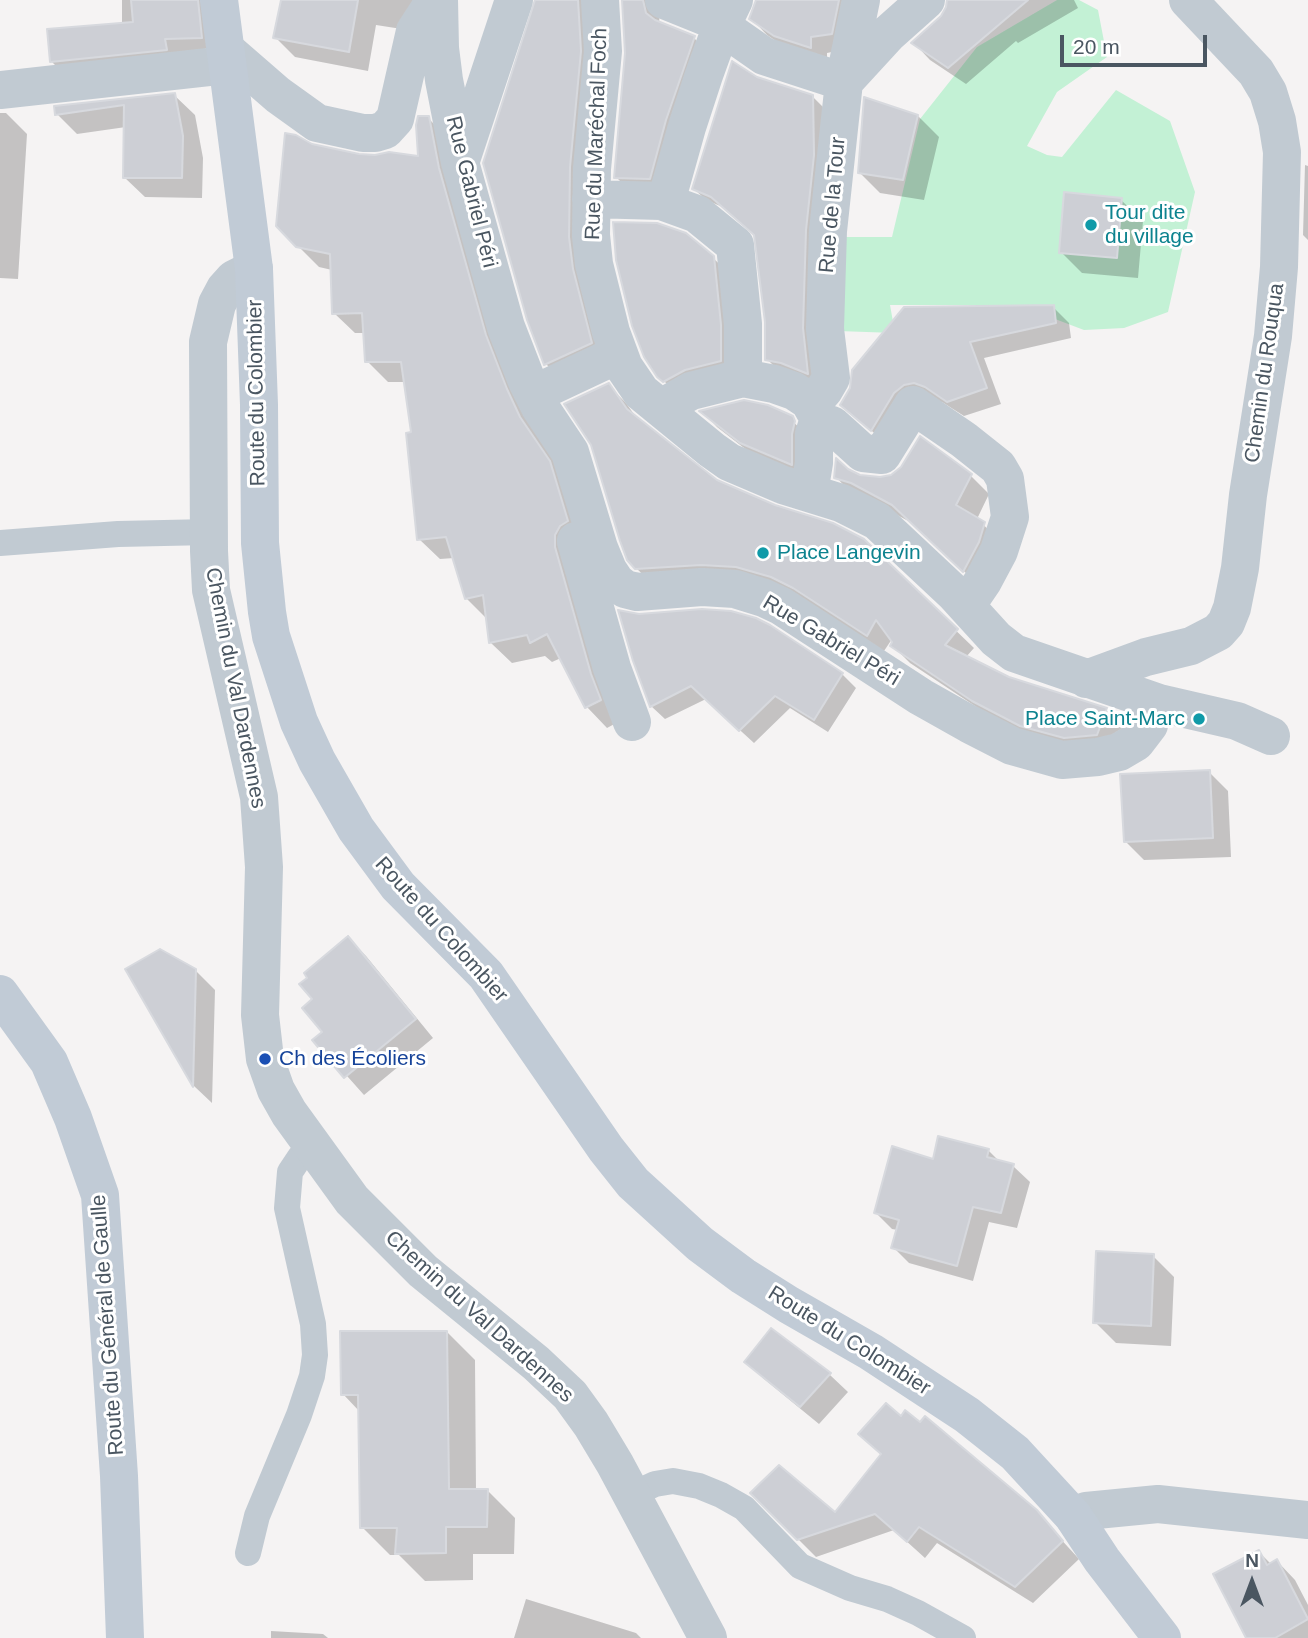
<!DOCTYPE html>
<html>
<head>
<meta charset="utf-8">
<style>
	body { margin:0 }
	#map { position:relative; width:1308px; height:1638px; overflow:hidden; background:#f5f3f3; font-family:Helvetica,sans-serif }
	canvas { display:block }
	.north { position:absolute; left:1217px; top:1547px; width:70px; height:70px; -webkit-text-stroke:5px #fff; paint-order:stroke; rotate:0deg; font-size:19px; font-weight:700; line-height:28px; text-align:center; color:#4a5661 }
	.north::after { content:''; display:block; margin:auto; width:24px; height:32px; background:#4a5661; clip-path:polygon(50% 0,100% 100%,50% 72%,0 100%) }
	.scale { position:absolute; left:1060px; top:35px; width:147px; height:32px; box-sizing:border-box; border:4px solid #4a5661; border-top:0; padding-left:9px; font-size:21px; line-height:24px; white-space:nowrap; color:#4a5661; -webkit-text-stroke:5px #fff; paint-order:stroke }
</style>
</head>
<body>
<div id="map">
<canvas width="1308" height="1638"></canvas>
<div class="north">N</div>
<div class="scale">20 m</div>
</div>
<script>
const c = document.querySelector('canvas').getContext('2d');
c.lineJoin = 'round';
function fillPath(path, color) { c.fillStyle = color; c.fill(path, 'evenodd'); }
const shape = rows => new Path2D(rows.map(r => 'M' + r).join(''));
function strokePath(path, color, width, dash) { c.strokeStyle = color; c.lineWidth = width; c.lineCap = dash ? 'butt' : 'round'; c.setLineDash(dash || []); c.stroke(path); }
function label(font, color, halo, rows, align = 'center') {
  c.font = font + ' Helvetica,sans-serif'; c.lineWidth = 6; c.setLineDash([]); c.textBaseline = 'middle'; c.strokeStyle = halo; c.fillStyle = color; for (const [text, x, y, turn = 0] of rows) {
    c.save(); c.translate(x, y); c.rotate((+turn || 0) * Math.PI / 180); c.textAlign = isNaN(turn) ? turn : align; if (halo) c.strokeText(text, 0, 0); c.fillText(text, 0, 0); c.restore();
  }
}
fillPath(shape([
	[1057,0,1079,0,1098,10,1107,57,1057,92,1027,146,1047,155,1062,157,1116,90,1170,121,1195,192,1168,312,1124,328,1084,330,1018,305,890,305,895,333,838,331,836,237,892,237,920,119,977,47]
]), '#c3f1d5');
fillPath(shape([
	[122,0,235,0,194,68,82,92,52,62,122,25],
	[283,0,441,0,421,32,376,25,368,71,295,57,275,37],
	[537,0,602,0,607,359,562,380,546,364],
	[624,0,665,0,660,8,659,24,694,38,710,54,666,194,632,193,616,177,627,53],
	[757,0,863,0,847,49,827,53,827,63,792,52,767,35,751,18],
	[949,0,1074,0,1078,8,1018,43,1016,41,966,84,930,60,914,43,942,17],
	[756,78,812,96,824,108,819,384,779,371,767,359,767,322,756,236,725,208,706,200,694,189],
	[174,95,195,115,203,158,202,198,145,197,124,177,126,127,77,134,57,114],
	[0,113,6,113,27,134,18,279,0,278],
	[918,116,939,137,924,200,880,193,859,172],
	[428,118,449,139,570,484,620,721,607,728,587,707,561,658,552,662,545,656,512,663,491,643,488,620,466,598,454,558,440,559,419,539,413,433,406,382,388,382,367,361,365,333,355,333,334,313,332,270,319,267,278,226,312,146,358,156,419,158],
	[1305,165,1308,166,1308,240,1303,235],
	[1121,200,1143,221,1138,278,1082,273,1061,252],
	[713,258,731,275,737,378,681,398,664,381],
	[1053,307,1069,323,1071,338,984,358,1001,404,964,416,942,402,888,445,842,405,852,389],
	[608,385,626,403,638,420,716,482,863,541,974,648,966,657,1008,679,1106,710,1124,727,1083,754,999,722,910,663,892,645,892,639,884,651,654,585,636,568],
	[703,412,783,412,810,438,806,479,757,458,717,427],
	[902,468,970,475,989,494,977,519,1003,543,982,588,912,523,871,501,854,496,836,477,847,471,859,476,880,479,892,477],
	[638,616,842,674,856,688,828,732,790,708,754,743,706,699,665,719,651,706],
	[1209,772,1228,791,1231,857,1144,860,1125,841],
	[348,938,366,956,433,1038,364,1095,315,1040,324,1033,314,999],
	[127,970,195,970,215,990,212,1103,194,1086],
	[988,1150,1000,1162,1013,1166,1030,1182,1017,1228,989,1222,973,1281,909,1263,893,1247,898,1230,892,1229,876,1213,934,1161],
	[1153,1256,1174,1277,1171,1346,1116,1343,1095,1322],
	[772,1330,830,1375,848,1392,819,1424,764,1379,746,1362],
	[447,1332,475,1360,476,1491,487,1490,515,1518,514,1554,473,1554,473,1580,425,1581,399,1555,390,1555,362,1527,360,1412,343,1394],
	[883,1455,1035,1511,1079,1559,1033,1603,937,1543,925,1558,894,1530,816,1557,752,1493,835,1514],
	[1259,1552,1271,1564,1277,1561,1295,1580,1308,1605,1308,1638,1248,1638],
	[526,1599,636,1633,641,1638,514,1638],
	[271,1631,323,1634,328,1638,271,1638]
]), '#0003');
const building = shape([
	[131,0,198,0,202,38,165,39,167,50,50,62,47,29,133,22,131,0],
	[281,0,358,0,349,52,273,38,281,0],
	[535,0,578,0,581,51,570,167,569,237,573,269,592,343,544,365,527,320,483,163,535,0],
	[622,0,643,0,646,13,655,20,695,36,666,120,650,179,614,178,625,53,622,0],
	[756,0,839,0,832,34,811,37,811,48,774,36,749,19,756,0],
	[947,0,1028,0,948,68,911,43,941,16,946,7,947,0],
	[732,61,757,77,813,95,814,155,806,230,803,328,808,374,781,363,765,360,765,322,754,235,711,197,692,189,732,61],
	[175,93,183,136,182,178,123,178,124,105,55,115,54,106,175,93],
	[864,97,918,115,903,180,858,173,864,97],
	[418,116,429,116,439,168,486,335,507,389,520,417,550,461,568,521,560,526,555,535,555,547,591,674,601,700,585,708,547,634,530,643,527,635,489,643,483,595,465,599,446,537,417,540,406,433,411,432,401,362,365,362,362,313,332,314,330,254,296,247,276,226,285,133,296,135,312,144,359,154,375,155,389,152,418,156,416,125,418,116],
	[1064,192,1122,198,1117,258,1059,253,1064,192],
	[613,222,657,223,686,233,714,256,721,325,721,361,685,370,663,382,657,377,644,357,632,326,616,260,613,222],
	[1054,305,1056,323,970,342,987,388,947,402,925,387,914,383,904,385,894,393,871,431,840,405,850,388,852,370,904,307,1054,305],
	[609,383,627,409,717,480,775,505,833,523,864,539,958,629,945,645,1009,677,1107,708,1097,735,1064,738,1020,726,972,701,890,646,892,642,876,620,867,636,793,588,771,577,736,567,701,565,635,569,627,560,620,541,591,445,564,404,609,383],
	[744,400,768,405,793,416,795,421,792,434,792,465,740,443,699,411,744,400],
	[920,436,972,474,956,505,985,522,979,542,963,572,892,505,851,483,834,478,836,458,848,469,860,475,880,477,891,475,901,467,920,436],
	[702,609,731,611,756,618,770,625,843,673,814,720,775,696,739,731,691,686,650,707,633,661,618,610,639,614,702,609],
	[1210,770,1213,838,1124,842,1120,774,1210,770],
	[348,936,416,1019,344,1078,312,1040,322,1032,302,1008,312,999,299,984,307,978,304,973,348,936],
	[160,949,196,969,193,1087,125,969,160,949],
	[938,1136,989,1149,987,1157,1014,1164,1001,1213,973,1207,957,1266,891,1248,899,1220,874,1213,892,1146,933,1159,938,1136],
	[1096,1251,1154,1254,1151,1326,1093,1323,1096,1251],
	[771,1328,831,1373,800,1407,744,1362,771,1328],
	[340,1331,447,1331,449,1489,488,1489,487,1527,446,1527,446,1553,395,1554,397,1528,360,1528,358,1395,341,1395,340,1331],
	[886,1403,901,1416,905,1410,920,1422,925,1416,1037,1510,1063,1541,1015,1587,919,1527,907,1542,875,1514,797,1540,750,1493,779,1465,835,1512,881,1454,858,1434,886,1403],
	[1259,1550,1267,1565,1277,1559,1308,1619,1275,1638,1246,1638,1213,1574,1259,1550]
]);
fillPath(building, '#cdcfd5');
strokePath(building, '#d7d9de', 2);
strokePath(shape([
	[0,543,118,534,210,532],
	[631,1495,655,1484,673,1481,699,1486,721,1495,744,1508,800,1566,850,1588,887,1599,918,1613,963,1638],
	[248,1553,257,1516,299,1415,312,1376,315,1355,313,1324,287,1208,290,1172,300,1157,312,1147]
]), '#c1cad2', 26);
strokePath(shape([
	[439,0,440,48,444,80,460,162,506,327,527,381,540,407,570,452,599,548,608,570,616,582,625,589,637,592,702,587,735,589,764,598,781,606,921,697,969,724,1012,746,1062,760,1098,757,1119,752,1136,742,1149,725,1150,700],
	[600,0,603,51,592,169,591,235,594,264,611,332,624,367,641,392,712,450,729,462,783,485,841,503,877,521,955,594,996,639,1014,653,1159,703,1237,721,1271,736],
	[664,0,711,19,764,56,844,82,889,33,926,0],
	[225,49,278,95,317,123,363,133,375,133,385,130,395,119,415,31,428,11,438,2],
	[0,90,227,65],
	[461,160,514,0],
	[591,199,661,201,669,191,687,127,704,75,722,25,734,0],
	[661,201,697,214,735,245,743,324,743,378],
	[254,269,234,279,225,289,217,304,208,342,209,551,211,590,259,797,264,867,260,1015,265,1059,276,1090,289,1113,352,1200,423,1271,536,1363,570,1395,591,1424,615,1464,708,1638],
	[534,394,619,354],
	[812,404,824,390,831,378,825,329,828,231,844,82,861,0],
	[661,408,691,391,743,378,774,384,794,391,809,401,821,422],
	[809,493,814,463,814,434,817,425,821,422,832,425,863,453,882,455,913,405,964,440,998,467,1005,479,1010,517,999,551,983,581,966,606],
	[576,541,612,668,632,722],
	[1086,679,1146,657,1191,646,1218,632,1226,623,1232,608,1240,568,1248,495,1273,336,1279,267,1282,152,1277,121,1268,92,1256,72,1188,0],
	[1073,1516,1086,1511,1158,1504,1308,1520]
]), '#c1cad2', 38);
strokePath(shape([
	[219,0,254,269,259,405,260,543,267,612,271,636,299,722,317,761,356,829,398,886,486,975,606,1149,633,1183,700,1244,743,1276,789,1305,871,1352,967,1415,1015,1453,1073,1516,1102,1560,1162,1638],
	[0,994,49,1062,73,1118,100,1195,119,1476,125,1638]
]), '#c1cbd6', 38);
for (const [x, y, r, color] of [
	[1091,225,7,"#0f9aa8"],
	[763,553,7,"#0f9aa8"],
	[1199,719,7,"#0f9aa8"],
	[265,1059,7,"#1a4fb4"]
]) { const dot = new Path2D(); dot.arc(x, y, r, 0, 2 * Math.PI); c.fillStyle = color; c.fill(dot); strokePath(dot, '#fff', 2.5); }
label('21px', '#4a5661', '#fff', [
	["Rue du Maréchal Foch",597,134,-88],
	["Rue Gabriel Péri",471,192,76],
	["Rue de la Tour",833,205,-85],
	["Chemin du Rouqua",1265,373,-82],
	["Route du Colombier",257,393,-91],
	["Rue Gabriel Péri",831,641,31],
	["Chemin du Val Dardennes",235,688,79],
	["Route du Colombier",441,930,48],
	["Chemin du Val Dardennes",479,1317,42],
	["Route du Général de Gaulle",108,1325,-94],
	["Route du Colombier",849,1341,32]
]);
label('21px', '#0d838f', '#fff', [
	["Tour dite",1105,213],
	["du village",1105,237],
	["Place Langevin",777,553],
	["Place Saint-Marc",1185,719,"right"]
], 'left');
label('21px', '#164399', '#fff', [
	["Ch des Écoliers",279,1059]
], 'left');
</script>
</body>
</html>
